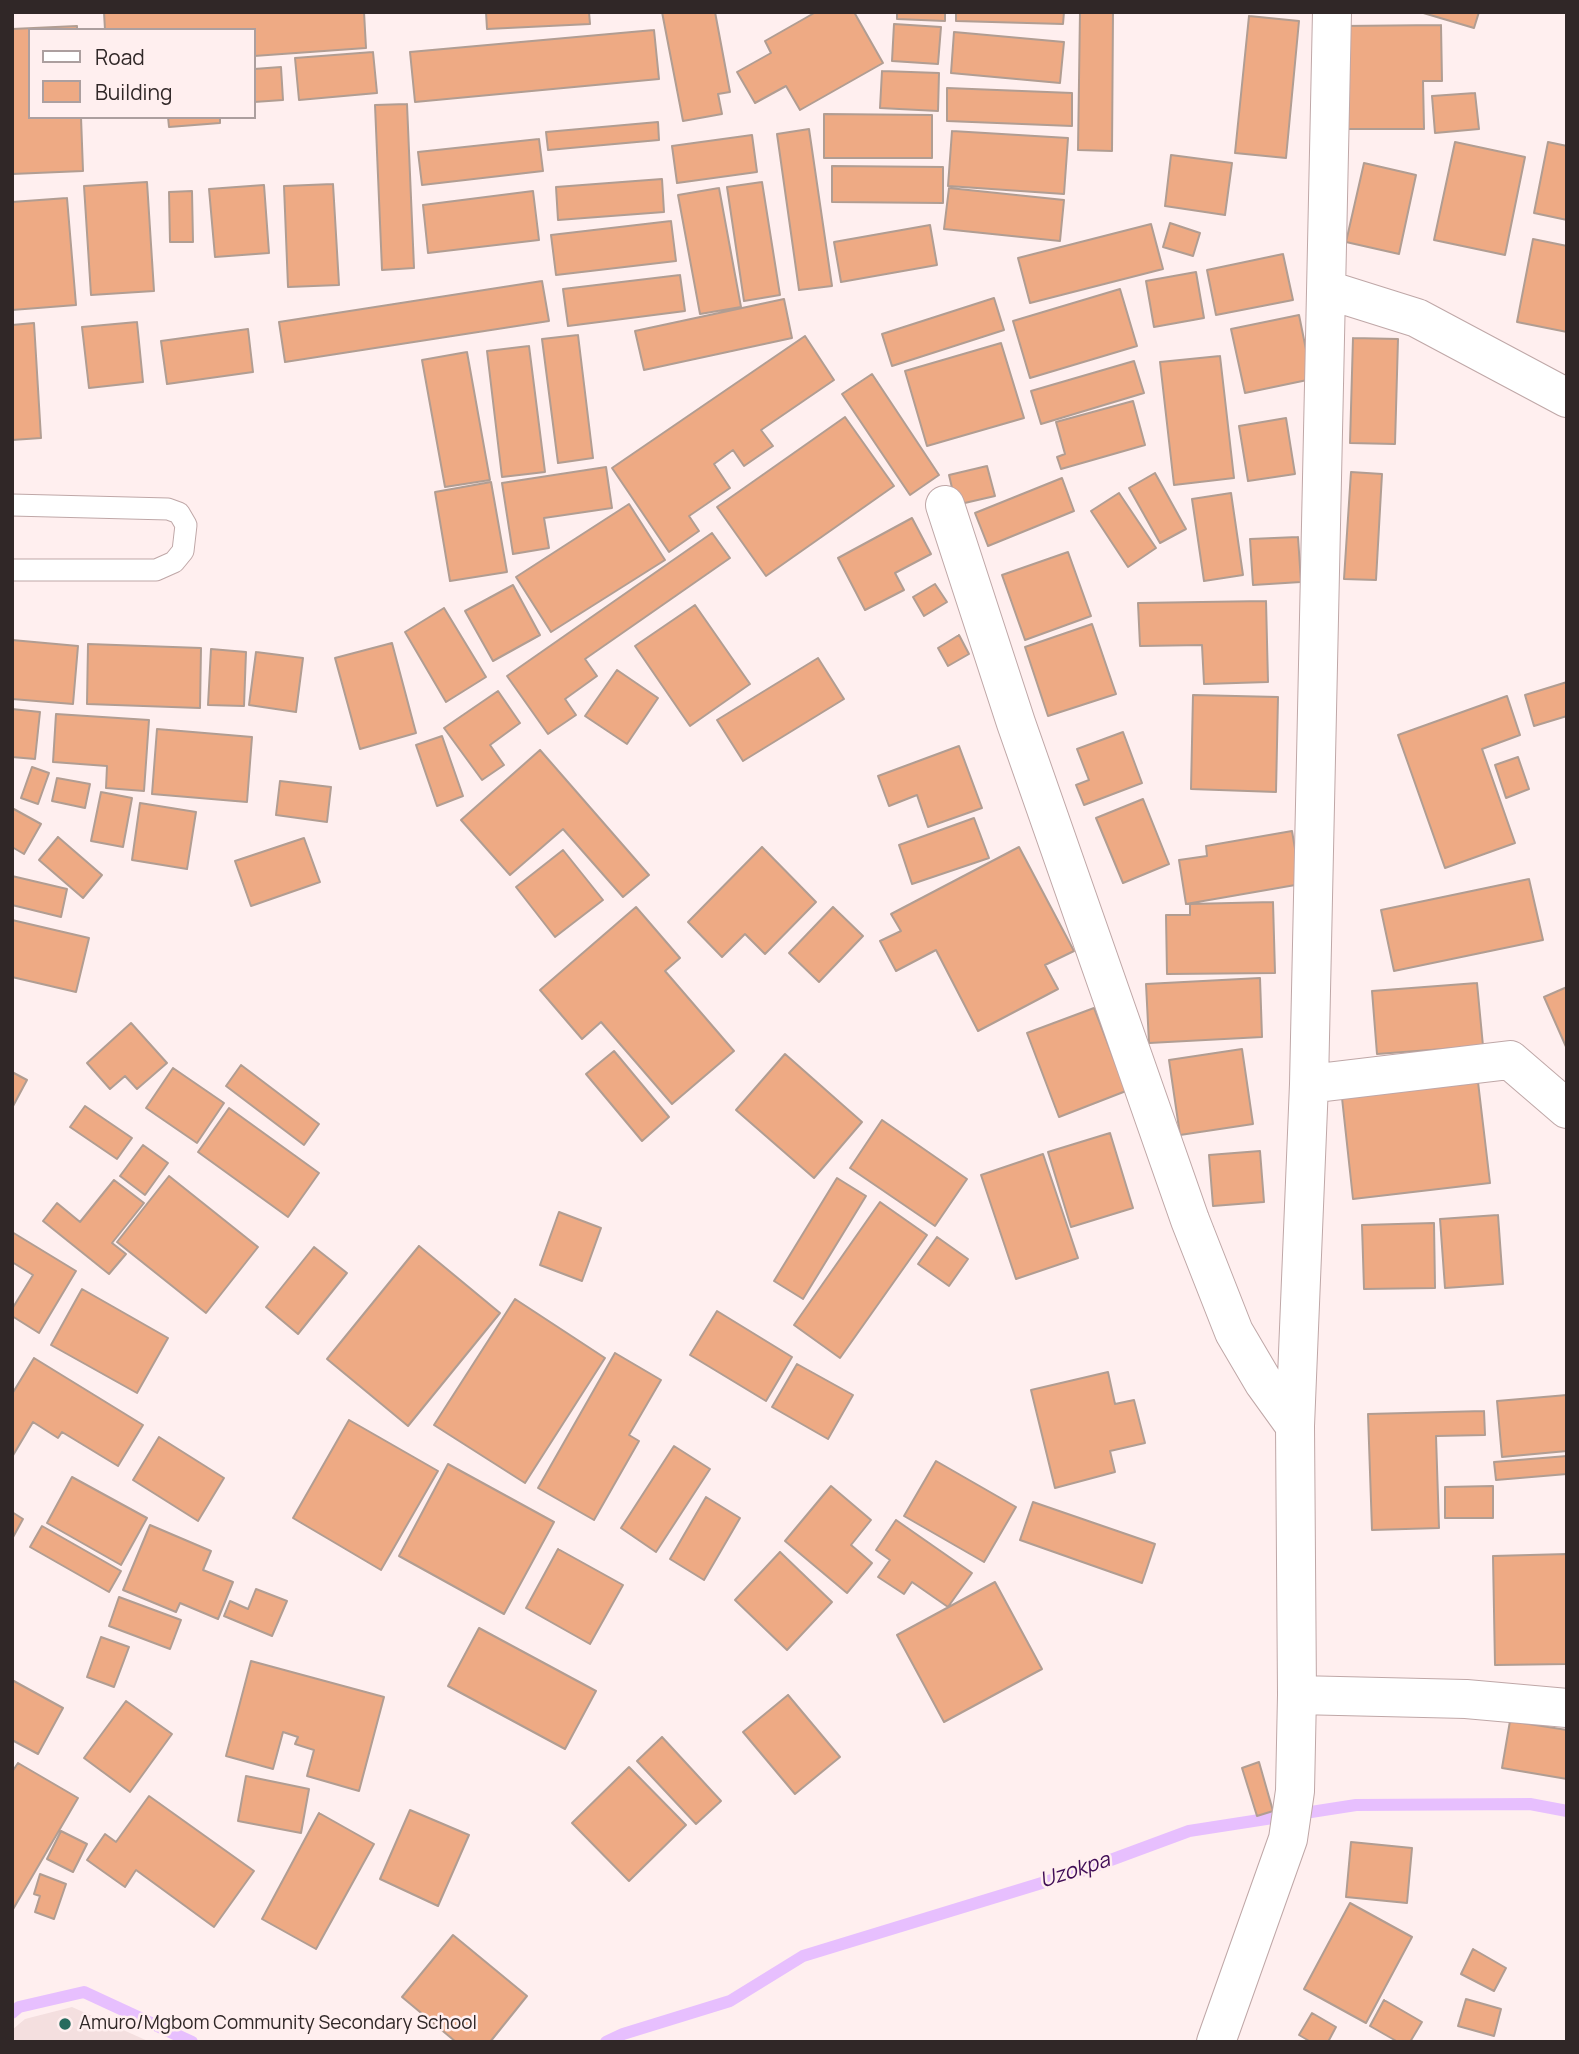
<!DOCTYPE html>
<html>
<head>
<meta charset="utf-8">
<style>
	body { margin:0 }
	#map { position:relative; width:1579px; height:2054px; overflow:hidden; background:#ffefef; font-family:Manrope,sans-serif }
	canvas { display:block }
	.frame { position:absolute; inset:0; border:14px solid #302727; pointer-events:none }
	.legend { position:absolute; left:28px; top:28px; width:228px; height:91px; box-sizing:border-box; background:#ffefef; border:2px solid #ac9f9f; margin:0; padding:9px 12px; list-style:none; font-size:21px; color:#302727 }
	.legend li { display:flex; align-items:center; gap:14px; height:35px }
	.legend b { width:35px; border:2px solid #ac9f9f }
</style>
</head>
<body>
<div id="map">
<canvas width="1579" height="2054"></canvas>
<div class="frame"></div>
<ul class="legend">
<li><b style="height:9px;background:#fff"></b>Road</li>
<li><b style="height:19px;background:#eeaa84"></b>Building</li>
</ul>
</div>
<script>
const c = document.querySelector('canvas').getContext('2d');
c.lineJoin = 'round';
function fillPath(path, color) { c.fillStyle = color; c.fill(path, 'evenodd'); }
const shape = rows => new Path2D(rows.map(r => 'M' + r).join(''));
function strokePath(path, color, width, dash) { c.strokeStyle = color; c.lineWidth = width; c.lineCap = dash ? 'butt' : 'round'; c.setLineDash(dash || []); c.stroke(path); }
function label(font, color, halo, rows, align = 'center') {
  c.font = font + ' Manrope,sans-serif'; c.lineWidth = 5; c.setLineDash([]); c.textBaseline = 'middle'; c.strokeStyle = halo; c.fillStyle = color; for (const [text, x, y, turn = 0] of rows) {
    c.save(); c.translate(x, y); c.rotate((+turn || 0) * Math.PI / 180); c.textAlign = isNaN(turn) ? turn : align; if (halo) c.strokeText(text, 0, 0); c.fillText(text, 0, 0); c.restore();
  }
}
fillPath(shape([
	[72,2007,150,2042,12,2042,12,2030,25,2019]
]), '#f4dfdf');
strokePath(shape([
	[12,2013,19,2007,84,1992,192,2042],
	[606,2042,623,2034,730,2001,803,1956,1081,1871,1189,1831,1356,1805,1530,1804,1567,1811]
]), '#e7bffe', 12);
const building = shape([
	[104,12,364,12,366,48,254,56,254,30,105,30,104,12],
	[486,12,589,12,590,24,487,29,486,12],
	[662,12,715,12,730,92,718,94,722,114,683,121,662,12],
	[816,12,854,12,883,63,800,110,786,86,755,103,737,72,771,53,765,41,816,12],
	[897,12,945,12,945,21,897,19,897,12],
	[956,12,1064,12,1063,24,956,21,956,12],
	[1080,12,1113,12,1112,151,1078,150,1080,12],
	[1420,12,1479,12,1474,28,1420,12],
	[1249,16,1299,21,1286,158,1235,153,1249,16],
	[894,24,941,27,938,64,892,61,894,24],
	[1441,25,1442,81,1423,81,1424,129,1343,129,1343,26,1441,25],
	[77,26,77,30,30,30,30,117,81,117,83,171,12,174,12,29,77,26],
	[654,30,659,79,415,102,410,52,654,30],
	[954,32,1064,42,1060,83,951,73,954,32],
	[373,52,377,93,299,100,295,58,373,52],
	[281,67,283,100,254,102,254,69,281,67],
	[882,71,939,73,938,111,880,108,882,71],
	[947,88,1072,93,1072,126,947,121,947,88],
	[1475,93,1479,129,1435,133,1432,96,1475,93],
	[407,104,414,268,382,270,375,105,407,104],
	[824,114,932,115,932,158,824,158,824,114],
	[168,117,220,117,220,123,169,127,168,117],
	[658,122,659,140,548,150,546,132,658,122],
	[809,129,832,286,799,290,777,134,809,129],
	[952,131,1068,138,1064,194,948,186,952,131],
	[752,135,757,172,677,183,672,146,752,135],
	[539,139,543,171,422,185,418,152,539,139],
	[1455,142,1525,157,1505,255,1434,240,1455,142],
	[1548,142,1567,146,1567,220,1534,213,1548,142],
	[1171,155,1232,163,1225,215,1165,206,1171,155],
	[1364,163,1416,175,1399,254,1346,242,1364,163],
	[832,166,943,167,943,203,832,202,832,166],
	[662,179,664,212,558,220,556,187,662,179],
	[147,182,154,291,91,295,84,186,147,182],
	[762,182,780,295,744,301,727,187,762,182],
	[333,184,339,285,288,287,284,186,333,184],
	[264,185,269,253,215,257,209,189,264,185],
	[719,188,741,307,700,314,678,195,719,188],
	[949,188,1064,200,1060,241,944,229,949,188],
	[192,191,193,242,170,242,169,192,192,191],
	[533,191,539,240,428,253,423,205,533,191],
	[67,198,76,305,12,310,12,202,67,198],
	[671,221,676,261,556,275,551,235,671,221],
	[1170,223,1200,233,1193,256,1163,247,1170,223],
	[1151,224,1163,269,1030,303,1018,258,1151,224],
	[930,225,937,265,841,282,834,242,930,225],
	[1533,239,1567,246,1567,332,1517,322,1533,239],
	[1283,254,1293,300,1216,315,1207,270,1283,254],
	[1196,272,1204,318,1154,327,1146,281,1196,272],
	[680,275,685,311,568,326,563,289,680,275],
	[542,281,549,321,285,362,279,322,542,281],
	[1120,289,1137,346,1030,378,1013,321,1120,289],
	[994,298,1004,330,892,366,882,334,994,298],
	[784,299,792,338,644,370,635,331,784,299],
	[1299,315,1312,379,1245,393,1231,329,1299,315],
	[137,322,143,382,89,388,82,327,137,322],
	[34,323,41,438,12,440,12,325,34,323],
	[248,329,253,372,167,384,161,341,248,329],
	[578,335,593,458,558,463,542,339,578,335],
	[805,336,834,380,761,430,773,446,744,466,733,450,714,464,730,488,689,516,699,531,669,552,612,468,805,336],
	[1353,338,1398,339,1395,444,1350,443,1353,338],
	[1001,343,1024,418,927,446,905,371,1001,343],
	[529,346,545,472,502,477,487,351,529,346],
	[467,352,490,480,445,487,422,360,467,352],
	[1220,356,1234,478,1174,485,1160,362,1220,356],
	[1134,361,1144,393,1041,424,1031,391,1134,361],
	[872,374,939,475,910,495,842,394,872,374],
	[1133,401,1145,445,1061,469,1057,457,1065,454,1056,422,1133,401],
	[845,417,894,486,766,576,717,507,845,417],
	[1286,418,1295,474,1248,481,1239,426,1286,418],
	[987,466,995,496,956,505,949,475,987,466],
	[606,467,612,508,544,518,549,548,513,554,502,483,606,467],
	[1351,472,1382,474,1376,580,1344,579,1351,472],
	[1155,473,1186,529,1160,543,1129,488,1155,473],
	[1062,478,1074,511,988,546,975,513,1062,478],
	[491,482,507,572,450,581,435,492,491,482],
	[1119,493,1156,548,1128,567,1091,511,1119,493],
	[1231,493,1243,575,1204,581,1192,499,1231,493],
	[629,504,665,560,551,632,516,577,629,504],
	[912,518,931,554,895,573,904,590,865,610,838,558,912,518],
	[712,533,730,558,585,659,597,676,565,699,576,715,548,734,507,676,712,533],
	[1298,537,1301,582,1253,585,1250,539,1298,537],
	[1068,552,1091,616,1025,640,1002,575,1068,552],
	[935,584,947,602,924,616,913,597,935,584],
	[513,585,540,635,493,661,465,611,513,585],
	[1266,601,1268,682,1204,684,1202,645,1140,646,1138,603,1266,601],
	[695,605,750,684,690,726,635,646,695,605],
	[444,608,486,677,446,702,405,632,444,608],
	[1092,624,1116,694,1048,716,1025,647,1092,624],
	[959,635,969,654,948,666,938,648,959,635],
	[12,640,78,646,73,704,12,699,12,640],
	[392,643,416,733,360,749,335,658,392,643],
	[88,644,201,648,200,708,87,704,88,644],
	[211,649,246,652,244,706,208,705,211,649],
	[256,652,303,658,296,712,249,705,256,652],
	[818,658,844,699,743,761,717,720,818,658],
	[617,670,658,698,627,744,585,716,617,670],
	[1567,682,1567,716,1534,726,1525,695,1567,682],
	[498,691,520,723,490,745,504,765,482,780,444,728,498,691],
	[1193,695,1278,697,1276,792,1191,789,1193,695],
	[1507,696,1520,735,1482,749,1515,843,1445,868,1398,735,1507,696],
	[12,709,40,712,35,759,12,757,12,709],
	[56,714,149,720,144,791,106,788,107,766,53,762,56,714],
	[157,729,252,737,247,802,152,794,157,729],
	[1123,732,1142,783,1084,805,1076,785,1089,780,1077,749,1123,732],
	[442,736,463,796,437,806,416,745,442,736],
	[959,746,982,808,928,827,917,795,889,806,878,776,959,746],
	[540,750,649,875,623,897,563,829,510,875,461,820,540,750],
	[1518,757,1529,789,1506,798,1495,765,1518,757],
	[32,767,49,773,38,804,21,798,32,767],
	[57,778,90,784,85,808,52,801,57,778],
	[280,781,331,787,327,822,276,815,280,781],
	[101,792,132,798,123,847,91,841,101,792],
	[1143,799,1169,864,1123,883,1096,818,1143,799],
	[140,803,196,812,187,869,132,860,140,803],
	[12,808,41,824,24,854,12,847,12,808],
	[974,818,989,858,912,884,899,845,974,818],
	[1292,831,1301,884,1186,904,1179,860,1207,856,1206,846,1292,831],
	[58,837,102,875,83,898,39,860,58,837],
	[304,838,320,882,251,906,235,861,304,838],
	[762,847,816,902,765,954,745,934,722,957,688,922,762,847],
	[1019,847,1074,951,1045,965,1058,989,978,1031,936,950,896,971,880,941,901,931,891,914,1019,847],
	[563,850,603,900,555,937,516,887,563,850],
	[12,876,67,889,61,917,12,905,12,876],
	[1529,879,1543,940,1394,971,1381,910,1529,879],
	[1273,902,1275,973,1167,974,1166,915,1190,915,1190,904,1273,902],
	[636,907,680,958,665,971,734,1051,672,1104,601,1022,582,1039,540,990,636,907],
	[833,907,863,936,819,982,789,953,833,907],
	[12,920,89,938,76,992,12,977,12,920],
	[1260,978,1262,1037,1149,1043,1146,984,1260,978],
	[1477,983,1483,1046,1377,1054,1372,991,1477,983],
	[1567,987,1567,1049,1544,997,1567,987],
	[1094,1008,1126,1091,1059,1117,1027,1033,1094,1008],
	[131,1023,167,1063,137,1089,125,1076,110,1089,87,1063,131,1023],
	[1242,1049,1253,1124,1180,1135,1169,1060,1242,1049],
	[614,1051,669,1117,642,1141,586,1074,614,1051],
	[785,1054,862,1122,814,1178,736,1110,785,1054],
	[241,1065,319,1124,304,1145,226,1086,241,1065],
	[173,1068,224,1103,197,1143,146,1108,173,1068],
	[12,1072,27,1080,12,1108,12,1072],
	[1478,1082,1490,1183,1353,1199,1342,1098,1478,1082],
	[85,1106,132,1138,117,1159,70,1127,85,1106],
	[229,1108,319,1173,288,1217,198,1152,229,1108],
	[882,1120,967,1179,935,1226,850,1168,882,1120],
	[1110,1133,1133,1208,1071,1227,1048,1152,1110,1133],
	[143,1145,168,1163,145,1195,120,1176,143,1145],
	[1260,1151,1264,1202,1213,1206,1209,1155,1260,1151],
	[1043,1154,1078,1258,1016,1279,981,1175,1043,1154],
	[169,1176,258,1247,206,1313,117,1242,169,1176],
	[837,1178,866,1196,803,1299,774,1281,837,1178],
	[114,1180,144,1203,112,1243,126,1254,109,1274,43,1221,57,1203,80,1222,114,1180],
	[880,1202,927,1235,840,1358,794,1325,880,1202],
	[559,1212,601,1228,582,1281,540,1265,559,1212],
	[1498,1215,1503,1284,1445,1288,1440,1219,1498,1215],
	[1434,1223,1435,1288,1364,1289,1362,1225,1434,1223],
	[12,1232,76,1271,39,1333,12,1316,12,1309,33,1275,12,1262,12,1232],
	[937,1237,968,1259,949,1286,918,1264,937,1237],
	[419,1246,500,1313,408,1426,327,1359,419,1246],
	[314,1247,347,1273,298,1334,266,1307,314,1247],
	[82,1289,168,1338,137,1393,51,1345,82,1289],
	[515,1299,605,1358,525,1483,434,1425,515,1299],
	[717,1311,792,1357,766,1401,690,1355,717,1311],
	[615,1353,661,1380,629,1435,639,1441,594,1520,538,1488,615,1353],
	[34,1358,143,1425,118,1466,62,1432,58,1438,33,1422,12,1457,12,1394,34,1358],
	[797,1364,853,1395,828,1439,772,1407,797,1364],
	[1108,1372,1115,1404,1134,1400,1145,1443,1110,1451,1115,1472,1055,1488,1031,1390,1108,1372],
	[1567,1395,1567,1451,1502,1457,1497,1401,1567,1395],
	[1484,1411,1485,1435,1436,1436,1439,1528,1372,1530,1368,1414,1484,1411],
	[349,1420,438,1471,381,1570,293,1518,349,1420],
	[159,1437,224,1478,198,1521,133,1480,159,1437],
	[674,1446,710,1469,656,1552,621,1528,674,1446],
	[1567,1456,1567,1474,1496,1480,1494,1462,1567,1456],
	[936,1461,1016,1507,984,1562,904,1516,936,1461],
	[448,1464,554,1522,504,1614,399,1556,448,1464],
	[72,1477,147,1518,121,1565,47,1523,72,1477],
	[831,1486,871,1520,851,1545,872,1563,847,1593,785,1541,831,1486],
	[1493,1486,1493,1518,1445,1518,1445,1487,1493,1486],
	[706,1497,740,1518,704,1580,670,1559,706,1497],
	[1033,1502,1155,1544,1142,1583,1020,1540,1033,1502],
	[12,1512,23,1519,12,1539,12,1512],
	[896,1520,972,1573,948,1607,912,1582,904,1594,878,1577,890,1560,876,1550,896,1520],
	[150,1525,211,1551,203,1570,233,1582,218,1619,180,1603,176,1612,123,1590,150,1525],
	[42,1526,121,1571,109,1592,30,1547,42,1526],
	[558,1549,623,1585,590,1644,526,1608,558,1549],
	[780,1552,832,1602,787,1650,735,1600,780,1552],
	[1567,1554,1567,1664,1495,1665,1493,1556,1567,1554],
	[995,1582,1042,1669,944,1722,897,1635,995,1582],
	[256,1589,287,1601,272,1636,224,1616,230,1601,248,1609,256,1589],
	[119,1597,181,1620,170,1649,109,1626,119,1597],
	[479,1628,596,1691,565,1749,448,1686,479,1628],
	[101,1637,129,1647,114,1687,87,1677,101,1637],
	[251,1661,384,1697,359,1791,307,1776,314,1750,295,1744,298,1737,283,1732,273,1769,226,1756,251,1661],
	[12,1680,63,1708,38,1754,12,1740,12,1680],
	[788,1695,840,1757,795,1794,743,1732,788,1695],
	[126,1701,172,1734,130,1792,84,1758,126,1701],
	[1510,1721,1567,1730,1567,1779,1502,1768,1510,1721],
	[662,1737,721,1801,696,1824,637,1761,662,1737],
	[1259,1762,1273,1811,1257,1816,1242,1768,1259,1762],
	[18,1763,78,1798,12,1911,12,1772,18,1763],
	[629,1767,686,1825,629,1881,572,1823,629,1767],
	[246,1776,309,1789,301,1833,238,1821,246,1776],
	[149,1796,254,1871,214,1927,136,1870,125,1887,87,1860,105,1834,116,1842,149,1796],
	[410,1810,469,1835,438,1906,380,1879,410,1810],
	[319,1813,374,1844,316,1949,262,1919,319,1813],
	[61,1831,87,1844,73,1872,47,1859,61,1831],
	[1351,1842,1412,1848,1407,1903,1346,1897,1351,1842],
	[40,1874,66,1884,54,1919,35,1912,40,1896,34,1894,40,1874],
	[1350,1903,1412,1937,1366,2023,1304,1989,1350,1903],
	[453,1935,527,1996,490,2042,456,2042,402,1997,453,1935],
	[1473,1949,1506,1968,1494,1991,1461,1974,1473,1949],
	[1466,1999,1501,2009,1494,2036,1458,2026,1466,1999],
	[1384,2000,1422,2022,1410,2042,1398,2042,1370,2026,1384,2000],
	[1312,2013,1336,2027,1328,2042,1311,2042,1299,2035,1312,2013]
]);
fillPath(building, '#eeaa84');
strokePath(building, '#b19d92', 2);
const service = shape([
	[12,505,168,509,179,513,186,525,183,551,174,562,156,570,12,570]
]);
const minor = shape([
	[1328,290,1417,318,1567,398],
	[945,505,1016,723,1190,1220,1234,1332,1264,1383,1295,1426],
	[1309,1084,1510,1060,1567,1109],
	[1297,1695,1466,1699,1567,1708],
	[1216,2042,1288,1839,1295,1791,1297,1695,1295,1426,1309,1084,1332,12]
]);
strokePath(service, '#bfa7a7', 23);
strokePath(minor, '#bfa7a7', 40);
strokePath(service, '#fff', 21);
strokePath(minor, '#fff', 38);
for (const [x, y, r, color] of [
	[65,2024,7,"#266b5e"]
]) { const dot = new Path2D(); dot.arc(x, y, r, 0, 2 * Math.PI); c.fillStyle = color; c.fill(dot); strokePath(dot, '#ffefef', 2.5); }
label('19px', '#302727', '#ffefef', [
	["Amuro/Mgbom Community Secondary School",79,2024]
], 'left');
label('italic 21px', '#400d56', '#ffefef', [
	["Uzokpa",1075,1871,-18]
]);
</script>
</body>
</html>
